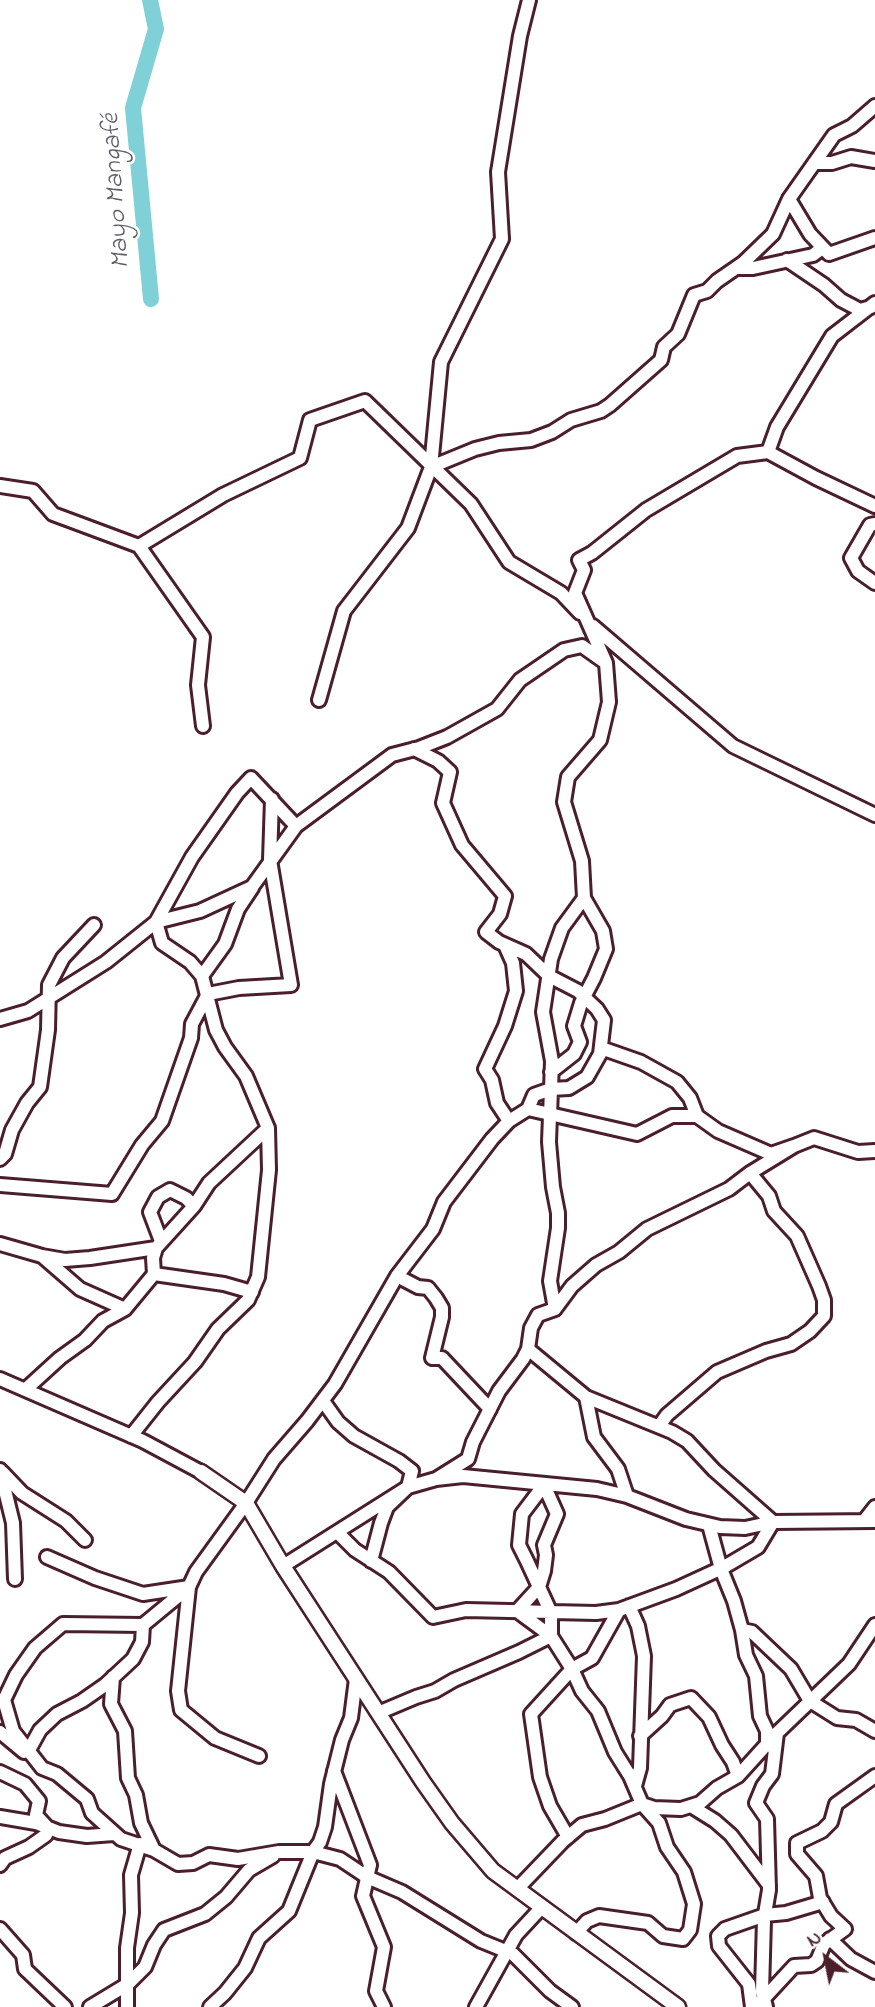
<!DOCTYPE html>
<html>
<head>
<meta charset="utf-8">
<style>
	body { margin:0 }
	#map { position:relative; width:875px; height:2007px; overflow:hidden; background:#fff; font-family:"Indie Flower",sans-serif }
	canvas { display:block }
	.north { position:absolute; left:791px; top:1923px; width:70px; height:70px; -webkit-text-stroke:5px #fff; paint-order:stroke; rotate:328deg; font-size:19px; font-weight:700; line-height:28px; text-align:center; color:#4a1f2b }
	.north::after { content:''; display:block; margin:auto; width:24px; height:32px; background:#4a1f2b; clip-path:polygon(50% 0,100% 100%,50% 72%,0 100%) }
</style>
</head>
<body>
<div id="map">
<canvas width="875" height="2007"></canvas>
<div class="north">N</div>
</div>
<script>
const c = document.querySelector('canvas').getContext('2d');
c.lineJoin = 'round';
const shape = rows => new Path2D(rows.map(r => 'M' + r).join(''));
function strokePath(path, color, width, dash) { c.strokeStyle = color; c.lineWidth = width; c.lineCap = dash ? 'butt' : 'round'; c.setLineDash(dash || []); c.stroke(path); }
function label(font, color, halo, rows, align = 'center') {
  c.font = font + ' "Indie Flower",sans-serif'; c.lineWidth = 5; c.setLineDash([]); c.textBaseline = 'middle'; c.strokeStyle = halo; c.fillStyle = color; for (const [text, x, y, turn = 0] of rows) {
    c.save(); c.translate(x, y); c.rotate((+turn || 0) * Math.PI / 180); c.textAlign = isNaN(turn) ? turn : align; if (halo) c.strokeText(text, 0, 0); c.fillText(text, 0, 0); c.restore();
  }
}
strokePath(shape([
	[150,0,156,29,133,108,151,299]
]), '#7fd0d7', 16);
const minor = shape([
	[814,163,832,163,851,157,875,161],
	[789,199,810,234,829,254,875,238],
	[787,260,824,285,841,300,860,310,871,307],
	[736,268,753,268,813,255,821,249],
	[768,452,777,427,832,336,875,303],
	[431,467,475,449,499,443,531,440,552,432,571,420,601,411,610,405,661,360,664,347,678,334,694,295,707,291,717,281,743,263,773,234,789,199,834,135,852,126,875,106],
	[0,486,33,491,53,514,139,546,203,637,198,685,203,726],
	[875,524,870,525,851,558,858,571,875,583],
	[139,546,223,495,300,458,310,420,365,401,471,504,509,562,561,593,580,613],
	[593,626,733,746,875,815],
	[319,700,344,611,408,528,431,467,441,362,502,239,498,172,520,36,529,0],
	[414,749,438,761,450,772,443,803,462,845,505,896,500,914,486,932,499,942,526,954,549,976,578,991,597,1009,604,1020,600,1054,587,1077,569,1088,551,1089,549,1142,553,1187,558,1213,558,1228,550,1281,555,1309],
	[505,945,513,963,516,991,505,1026,485,1069,492,1080,497,1103,509,1121],
	[202,976,225,944,238,909,252,888],
	[0,1019,28,1011,106,962,156,922,192,857,237,793,251,778,296,826,392,755,419,748,447,737,497,709,520,680,564,650,582,646,606,663],
	[601,1048,641,1062,677,1082,690,1098,697,1116],
	[551,1072,574,1054,580,1042,574,1026,581,1003,594,978,606,949,603,931,584,898],
	[794,1146,814,1138,858,1152,875,1151],
	[0,1159,5,1154,12,1130,27,1103,40,1087,48,1030,49,985,63,958,94,925],
	[0,1185,112,1194,142,1145,162,1121,191,1038,192,1024,208,994,239,988,291,985,270,860,272,799],
	[161,1241,150,1212,158,1197,170,1190,186,1198,194,1206],
	[0,1244,42,1256,80,1289,125,1309,154,1274,153,1258,156,1248,194,1206,209,1183,268,1128],
	[42,1256,65,1260,90,1258,156,1248],
	[154,1274,224,1284,252,1292],
	[397,1276,418,1287,428,1288,436,1298,442,1308,442,1317,432,1358,442,1358,490,1409],
	[528,1349,531,1328,538,1315,555,1309,572,1286,596,1265,619,1252,647,1229,729,1189,750,1173,794,1146,771,1154,718,1131,697,1116,672,1116,637,1134,528,1109],
	[0,1379,143,1441,201,1472],
	[26,1389,60,1358,85,1340,103,1321,125,1309],
	[586,1397,594,1437,618,1469,627,1496],
	[323,1401,338,1422,354,1436,399,1461,412,1471,408,1487,387,1507,381,1523,371,1561],
	[659,1426,667,1415,717,1372,766,1351,791,1344,810,1331,824,1316,824,1300,819,1286,797,1236,774,1211,769,1196,750,1173],
	[131,1436,158,1402,195,1362,218,1329,248,1300,258,1277,269,1170,268,1128,246,1076,225,1047,216,1030,202,976,190,962,162,943,156,922,200,911,252,887,296,826],
	[0,1470,13,1523,15,1579],
	[2,1472,22,1493,66,1521,85,1540],
	[864,1521,875,1507],
	[709,1525,721,1569,734,1601,742,1630],
	[337,1532,355,1550,389,1572,433,1617,466,1610,596,1613,619,1610,676,1589,724,1567,758,1547,773,1522,745,1528,720,1527,686,1519,627,1496,597,1489,463,1476,436,1479],
	[47,1557,95,1578,143,1594,189,1587],
	[283,1566,408,1487,436,1479,468,1459,473,1442,499,1391,523,1359,528,1349,586,1397,672,1432,687,1441,714,1470,773,1522,875,1521],
	[189,1587,143,1625,63,1624,35,1648,16,1675,4,1700,13,1731,42,1768,57,1774,87,1799,92,1813,121,1839,154,1850,178,1864,193,1863,209,1855,238,1859,279,1852,313,1852,320,1842,325,1827,331,1784,342,1740,351,1718,356,1679],
	[629,1606,638,1626,644,1656,640,1768,635,1786],
	[113,1677,111,1704,125,1731,128,1778,136,1795,141,1823,154,1850],
	[378,1713,416,1697,435,1691,454,1680,519,1652,551,1636,517,1611,539,1587,544,1571,546,1555,544,1545,557,1514,544,1485,522,1514,519,1545,527,1561,551,1613,551,1636,572,1669,582,1691,598,1711,615,1752,630,1776,642,1804,659,1823,667,1847,684,1872,694,1904,690,1930,683,1939,663,1936,648,1923,599,1916,587,1921,576,1933],
	[0,1732,24,1752],
	[640,1736,662,1716,670,1705,691,1698,709,1717,722,1745,733,1762,738,1776],
	[767,1746,767,1731,760,1716,756,1676,746,1655,742,1630,752,1632,791,1669,810,1701,837,1718,856,1720,875,1731],
	[29,1750,40,1730,57,1714,82,1701,105,1685,133,1659,142,1642,143,1625],
	[259,1756,215,1738,181,1710,178,1691,189,1587,196,1572,246,1503,274,1459,307,1421,335,1384,397,1276,433,1229,444,1202,492,1139,509,1121,528,1109,534,1095,551,1089,552,1061,543,1012,551,959,562,928,584,898,582,861,564,802,568,777,600,740,609,702,606,663,575,593,584,570,579,560,592,553,646,510,737,456,768,452,816,478,875,506],
	[334,1771,370,1865,363,1896,384,1947,376,1991,384,2007],
	[0,1772,25,1784,39,1801,36,1815,48,1828,46,1835,29,1847,5,1858,0,1865],
	[691,1806,715,1821,731,1835,769,1885],
	[0,1817,36,1823,59,1832,87,1836,114,1834],
	[568,1837,550,1806,540,1777,531,1714,572,1669,592,1658,619,1610],
	[517,1889,563,1841,582,1825,605,1819,642,1804,654,1808,681,1809,700,1803,717,1788,738,1776,777,1733],
	[0,1929,23,1955,25,1969,65,2007],
	[830,1939,851,1959,875,1972],
	[90,2007,128,1984,145,1967,154,1945,164,1930,205,1914,226,1897,249,1870,273,1856],
	[127,2007,127,1948,132,1913,131,1875,140,1844],
	[210,2007,225,1993,245,1968,259,1938,289,1911,313,1852,340,1859,367,1877,402,1892,481,1941,513,1954,550,1991,572,2007],
	[476,2007,516,1935,542,1907],
	[752,2007,749,1984,719,1946,718,1936,725,1929,765,1915,786,1913,823,1902],
	[756,2007,794,1966,811,1965,817,1961,824,1944,845,1929,831,1916,820,1898,816,1876,797,1854,797,1843,822,1831,831,1822,836,1804,875,1776],
	[766,2007,762,1991,764,1920,769,1890,767,1819,756,1803,763,1786,772,1774,777,1733,849,1664,875,1625]
]);
const major = shape([
	[201,1472,246,1503,283,1566,423,1782,452,1823,493,1871,678,2007]
]);
strokePath(minor, '#4a1f2b', 18);
strokePath(major, '#4a1f2b', 19);
strokePath(minor, '#fff', 12);
strokePath(major, '#fff', 14);
label('italic 26px', '#5d5d67', '#fff', [
	["Mayo Mangafé",118,191,-94]
]);
</script>
</body>
</html>
